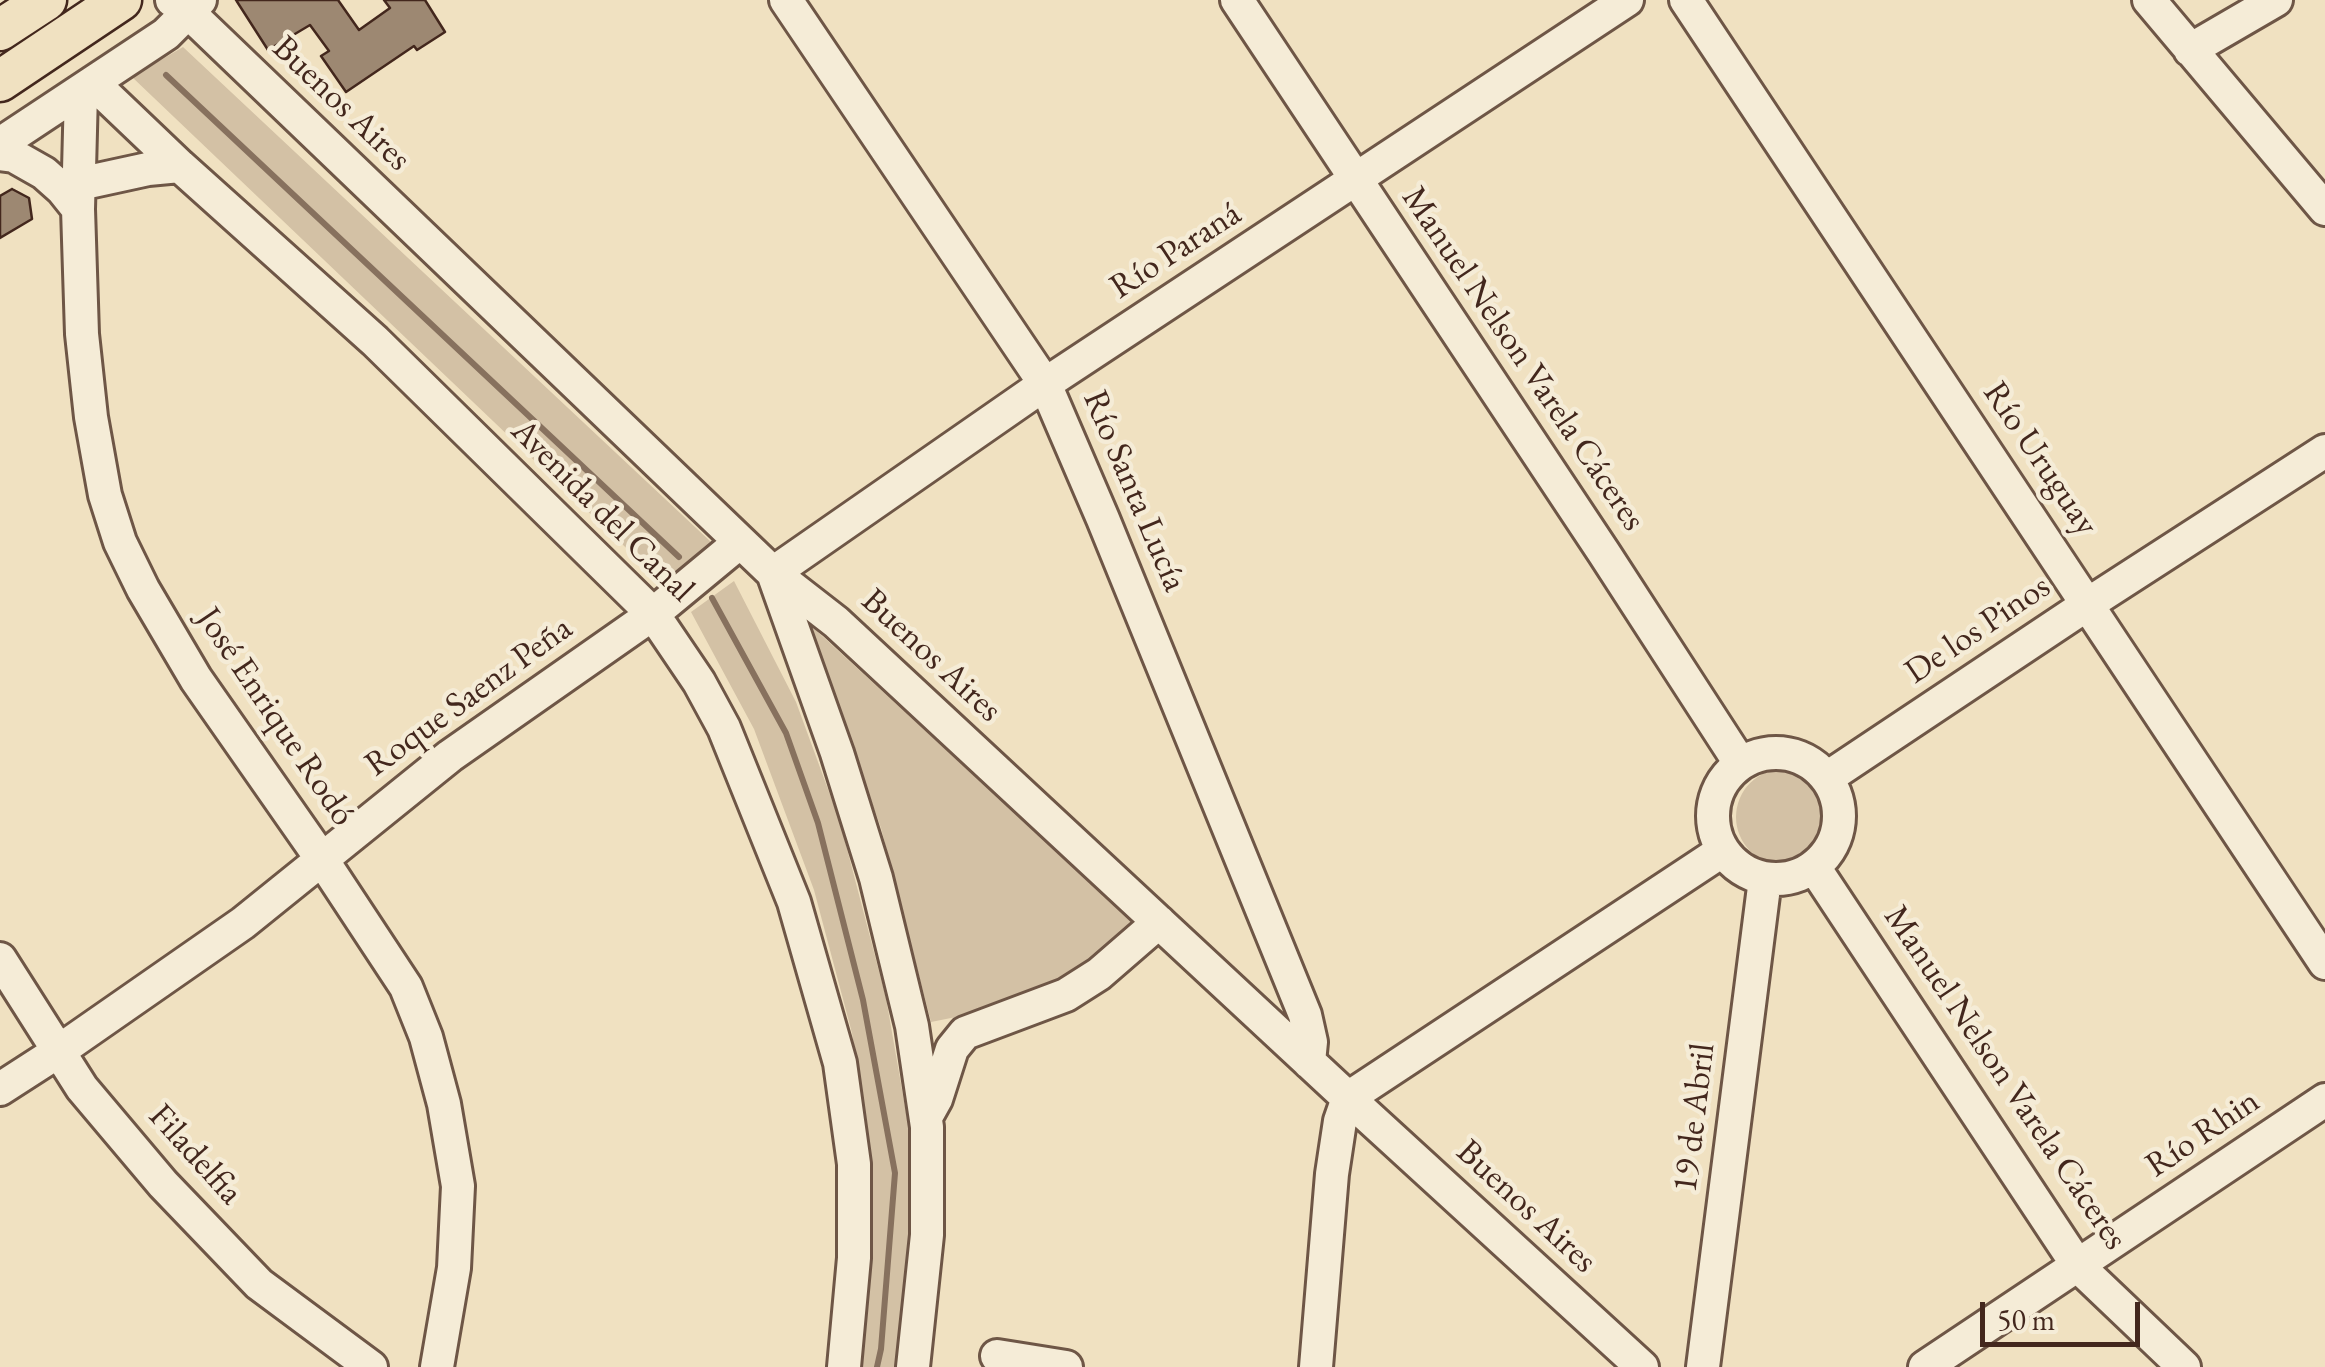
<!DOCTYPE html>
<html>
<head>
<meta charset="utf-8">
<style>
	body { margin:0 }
	#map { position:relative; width:2325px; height:1367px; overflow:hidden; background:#f0e1c1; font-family:"EB Garamond",serif }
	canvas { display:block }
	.scale { position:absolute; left:1980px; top:1302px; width:160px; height:45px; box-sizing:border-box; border:5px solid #43271d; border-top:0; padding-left:12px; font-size:30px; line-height:35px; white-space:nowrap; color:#43271d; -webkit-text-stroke:8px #f5ecd7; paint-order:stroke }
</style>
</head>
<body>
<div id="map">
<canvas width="2325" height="1367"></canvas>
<div class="scale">50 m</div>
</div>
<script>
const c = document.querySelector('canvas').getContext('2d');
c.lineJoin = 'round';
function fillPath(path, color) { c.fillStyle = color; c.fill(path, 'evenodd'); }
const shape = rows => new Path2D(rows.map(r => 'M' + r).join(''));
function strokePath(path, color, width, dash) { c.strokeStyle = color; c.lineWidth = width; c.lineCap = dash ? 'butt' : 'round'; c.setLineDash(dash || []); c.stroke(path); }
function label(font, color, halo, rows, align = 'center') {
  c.font = font + ' "EB Garamond",serif'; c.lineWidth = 9; c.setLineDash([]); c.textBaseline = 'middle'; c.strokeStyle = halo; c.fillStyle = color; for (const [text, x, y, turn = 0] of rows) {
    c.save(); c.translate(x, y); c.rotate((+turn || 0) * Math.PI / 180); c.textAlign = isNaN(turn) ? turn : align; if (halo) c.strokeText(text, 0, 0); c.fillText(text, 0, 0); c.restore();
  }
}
fillPath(shape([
	[183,47,711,542,664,584,132,77],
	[734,581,796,702,840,822,886,998,915,1164,901,1359,899,1367,859,1367,862,1352,873,1174,852,1033,814,890,754,729,691,612],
	[807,622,1141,929,1056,997,931,1022,881,828],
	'1736 817a48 48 0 1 1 96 0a48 48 0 1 1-96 0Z'
]), '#d3c1a5');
strokePath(shape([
	[166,75,679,557],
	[712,598,786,733,818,823,863,1000,895,1173,881,1349,877,1367]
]), '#87715e', 6);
const building = shape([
	[236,0,338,0,359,30,390,8,384,0,425,0,445,32,417,50,414,46,346,92,321,56,329,51,310,25,268,50,236,0],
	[12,189,29,198,32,219,0,238,0,196,12,189]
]);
fillPath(building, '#9d8872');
strokePath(building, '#43271d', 2.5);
const minor = shape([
	[172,0,187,11,773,573,836,622,1348,1098,1642,1367],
	[786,0,1045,384,1103,519,1305,1015,1311,1042,1309,1062],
	[1237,0,1604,553,1740,763],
	[1686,0,2325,963],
	[2149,0,2325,209],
	[2190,50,2276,0],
	[93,83,180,166,375,341,653,614,699,682,724,728,794,902,840,1063,854,1164,854,1258,844,1367],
	[81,92,78,209,82,334,91,417,105,495,120,542,143,589,196,679,321,858,406,987,426,1037,444,1104,458,1186,454,1268,437,1367],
	[0,144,166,34,200,0],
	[0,154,14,156,44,173,62,189,78,209],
	[79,184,148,169,180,166],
	[773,573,1045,384,1627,0],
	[773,573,837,753,876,878,912,1026,927,1127,927,1235,913,1367],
	'1713 816a63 63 0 1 1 126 0a63 63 0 1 1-126 0Z',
	[1827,778,2088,604,2325,451],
	[1814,867,2078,1266,2184,1367],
	[0,959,82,1088,163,1184,259,1284,371,1367],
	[0,1089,59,1051,243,923,450,756,653,614,740,542],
	[926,1117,936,1099,952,1049,965,1033,1066,995,1099,974,1159,922],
	[997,1356,1066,1367],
	[1316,1367,1332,1174,1340,1121,1348,1098,1722,851],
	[1703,1367,1765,879],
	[1925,1367,2325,1100]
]);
const major = shape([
	[0,30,46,0],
	[0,81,121,0]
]);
strokePath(minor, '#6e5646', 38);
strokePath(major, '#43271d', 45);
strokePath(minor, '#f5ecd7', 32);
strokePath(major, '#f0e1c1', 40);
label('35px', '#43271d', '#f5ecd7', [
	["Buenos Aires",341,104,44],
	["Río Paraná",1176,251,-33],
	["Manuel Nelson Varela Cáceres",1523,359,56],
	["Río Uruguay",2040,459,56],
	["Río Santa Lucía",1134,491,67],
	["Avenida del Canal",602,511,45],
	["De los Pinos",1978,630,-34],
	["Buenos Aires",931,656,43],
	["Roque Saenz Peña",469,697,-36],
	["José Enrique Rodó",275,717,56],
	["Manuel Nelson Varela Cáceres",2005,1078,56],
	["19 de Abril",1695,1118,-83],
	["Río Rhin",2203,1134,-34],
	["Filadelfia",195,1155,48],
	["Buenos Aires",1526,1207,43]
]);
</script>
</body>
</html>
